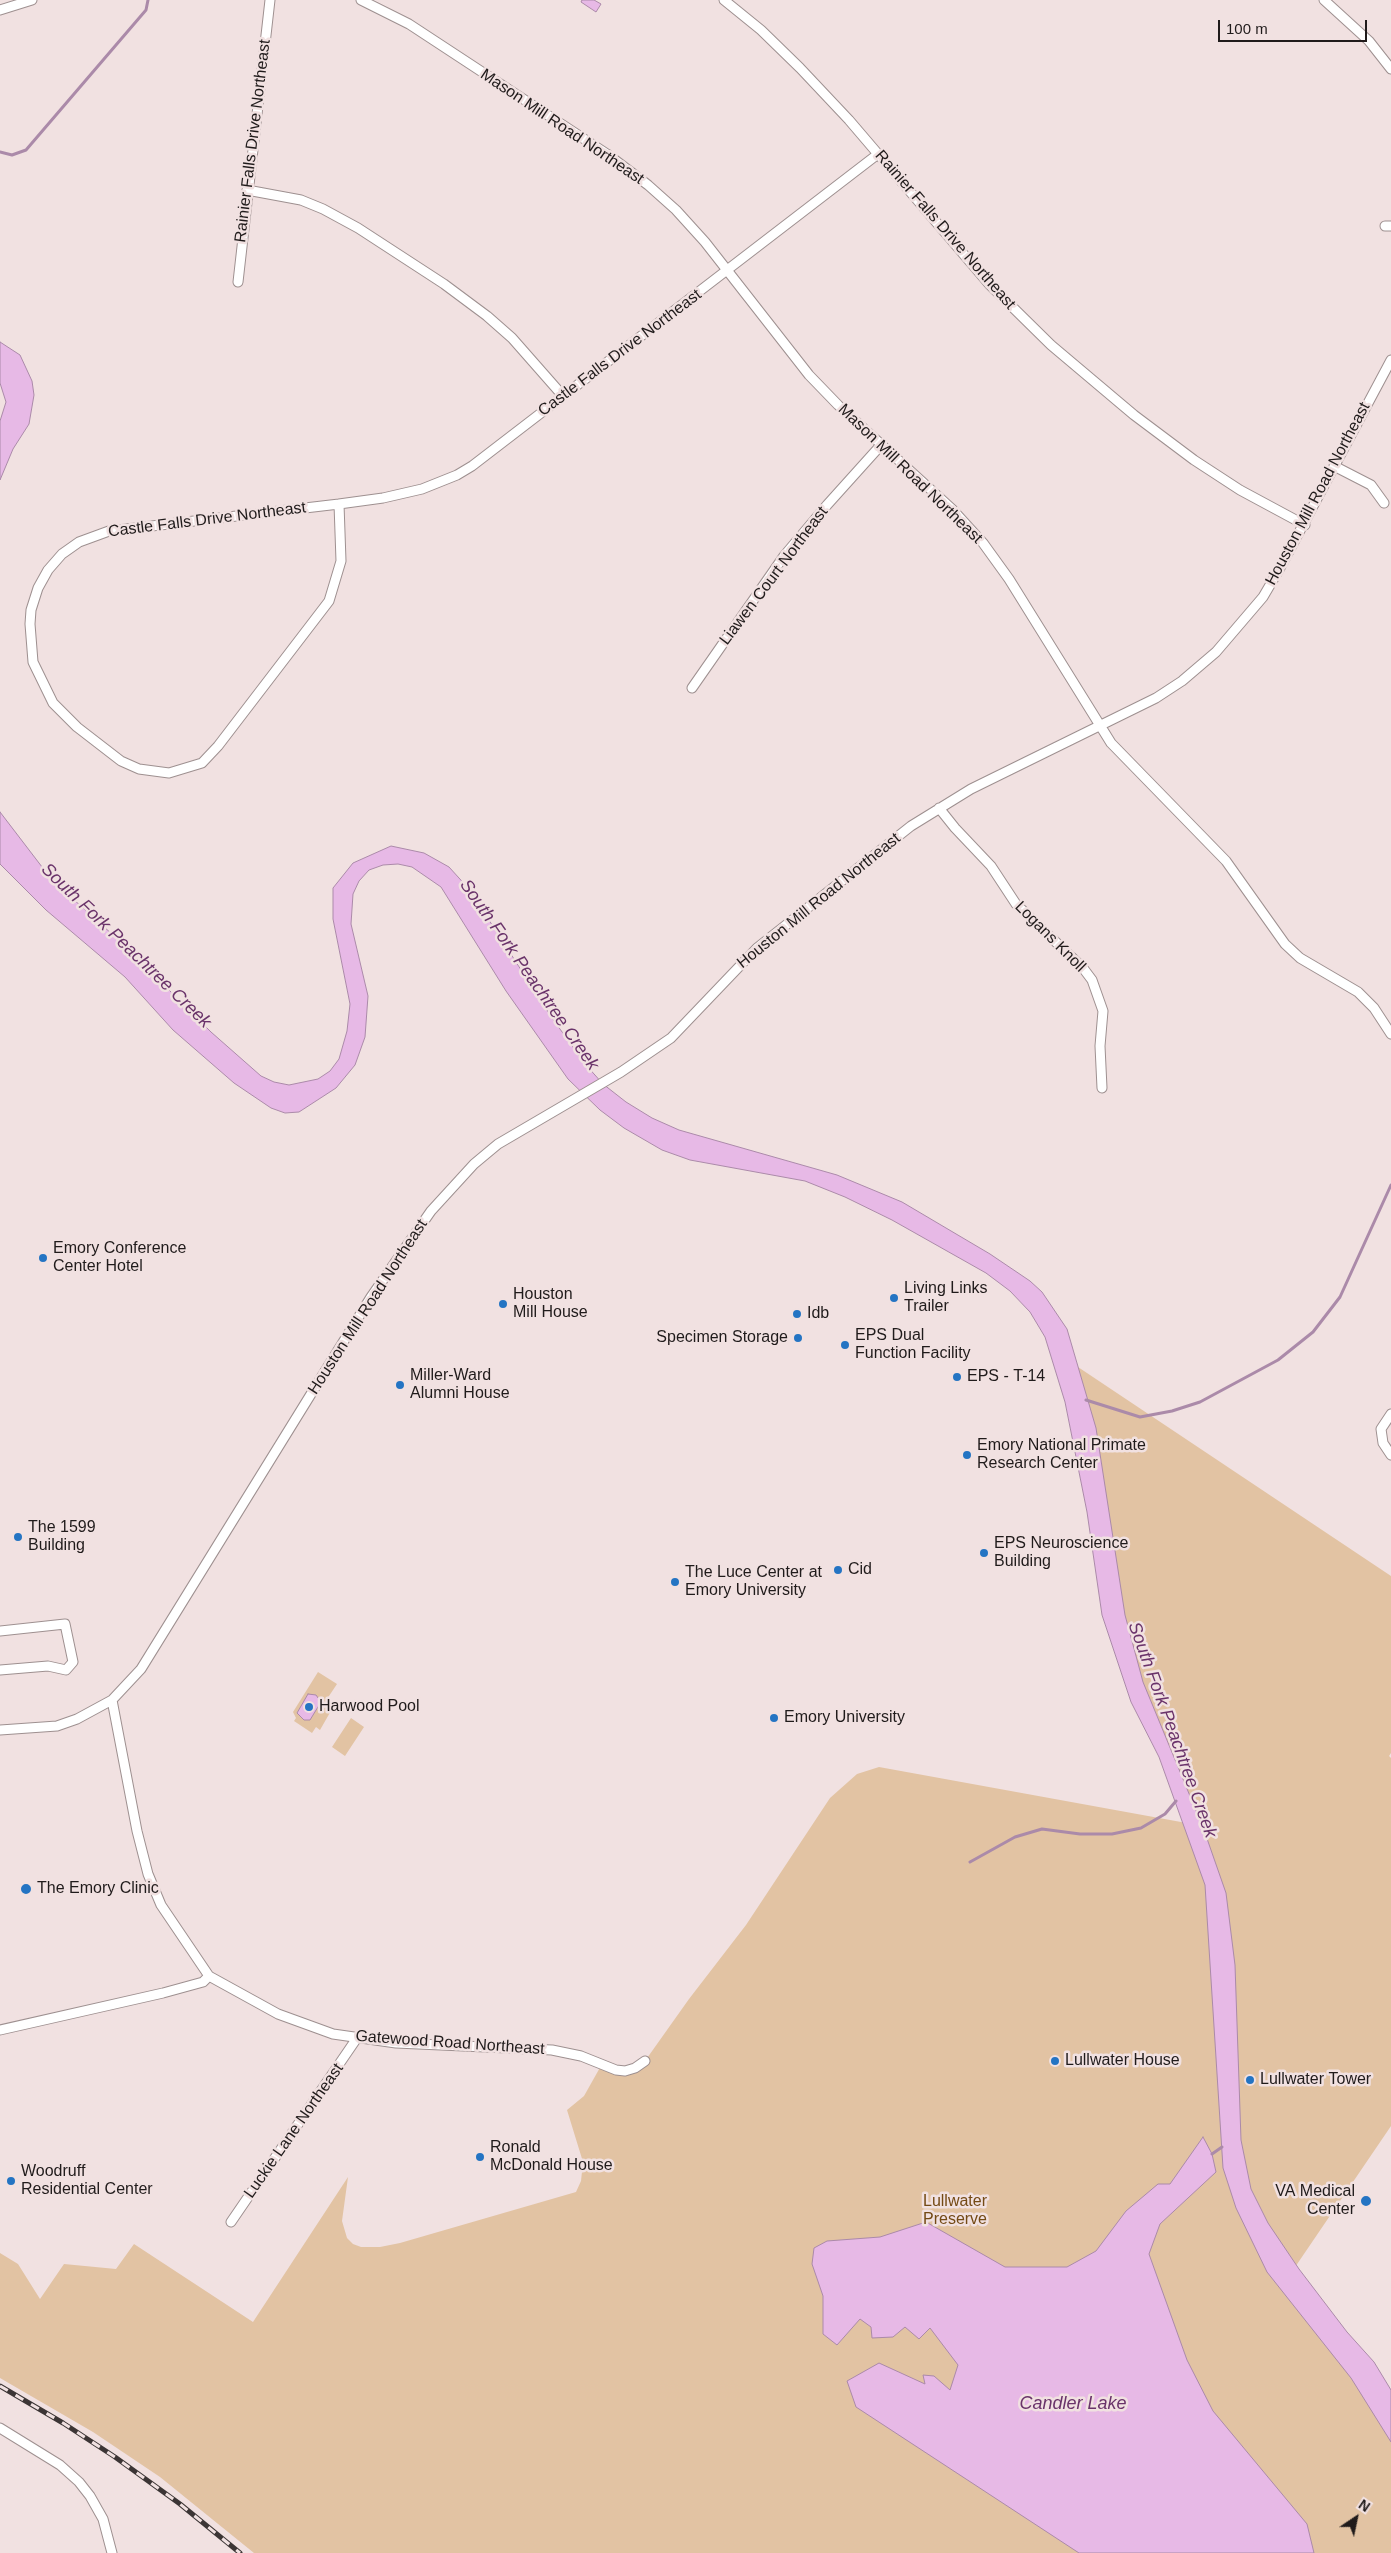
<!DOCTYPE html>
<html>
<head>
<meta charset="utf-8">
<style>
	body { margin:0 }
	#map { position:relative; width:1391px; height:2553px; overflow:hidden; background:#f1e1e1; font-family:Helvetica,sans-serif }
	canvas { display:block }
	.north { position:absolute; left:1331px; top:2493px; width:50px; height:50px; -webkit-text-stroke:4px #f1e1e1; paint-order:stroke; rotate:34deg; font-size:14px; font-weight:700; line-height:20px; text-align:center; color:#201b1b }
	.north::after { content:''; display:block; margin:auto; width:18px; height:22px; background:#201b1b; clip-path:polygon(50% 0,100% 100%,50% 72%,0 100%) }
	.scale { position:absolute; left:1218px; top:20px; width:149px; height:22px; box-sizing:border-box; border:2px solid #201b1b; border-top:0; padding-left:6px; font-size:15px; line-height:18px; white-space:nowrap; color:#201b1b; -webkit-text-stroke:4px #f1e1e1; paint-order:stroke }
</style>
</head>
<body>
<div id="map">
<canvas width="1391" height="2553"></canvas>
<div class="north">N</div>
<div class="scale">100 m</div>
</div>
<script>
const c = document.querySelector('canvas').getContext('2d');
c.lineJoin = 'round';
function fillPath(path, color) { c.fillStyle = color; c.fill(path, 'evenodd'); }
const shape = rows => new Path2D(rows.map(r => 'M' + r).join(''));
function strokePath(path, color, width, dash) { c.strokeStyle = color; c.lineWidth = width; c.lineCap = dash ? 'butt' : 'round'; c.setLineDash(dash || []); c.stroke(path); }
function label(font, color, halo, rows, align = 'center') {
  c.font = font + ' Helvetica,sans-serif'; c.lineWidth = 5; c.setLineDash([]); c.textBaseline = 'middle'; c.strokeStyle = halo; c.fillStyle = color; for (const [text, x, y, turn = 0] of rows) {
    c.save(); c.translate(x, y); c.rotate((+turn || 0) * Math.PI / 180); c.textAlign = isNaN(turn) ? turn : align; if (halo) c.strokeText(text, 0, 0); c.fillText(text, 0, 0); c.restore();
  }
}
fillPath(shape([
	[1063,1357,1391,1576,1391,1753,1389,1756,1391,1758,1391,2126,1289,2276,1391,2415,1391,2553,254,2553,160,2477,93,2432,0,2378,0,2253,18,2264,40,2299,64,2264,116,2269,134,2244,253,2322,348,2177,342,2221,347,2238,353,2244,361,2247,380,2247,400,2243,576,2192,581,2181,583,2162,567,2110,584,2096,602,2064,616,2070,645,2061,689,1999,746,1925,830,1798,857,1774,879,1767,1192,1824,1134,1677],
	[318,1672,337,1684,327,1699,331,1702,328,1707,332,1709,320,1730,316,1727,312,1733,294,1721,296,1718,293,1712],
	[351,1718,364,1727,345,1756,332,1747]
]), '#e2c3a3');
const water = shape([
	[582,0,594,0,601,4,596,12,581,2,582,0],
	[0,342,20,355,32,381,34,395,29,424,13,449,0,480,0,421,6,402,0,383,0,342],
	[0,812,52,880,123,944,211,1032,261,1076,274,1082,289,1085,318,1079,330,1071,339,1059,347,1031,350,1004,333,919,333,888,353,863,391,846,424,853,449,867,469,889,552,1018,586,1065,603,1084,626,1102,652,1118,679,1130,837,1175,902,1202,990,1254,1030,1281,1042,1292,1067,1329,1096,1428,1125,1615,1143,1682,1204,1830,1226,1893,1235,1965,1241,2140,1251,2189,1268,2223,1299,2269,1347,2332,1374,2362,1391,2390,1391,2442,1351,2378,1267,2272,1236,2208,1223,2168,1205,1885,1159,1757,1131,1702,1102,1615,1087,1512,1065,1402,1045,1337,1030,1312,1010,1291,986,1273,892,1220,845,1197,805,1181,690,1160,662,1150,624,1128,600,1110,568,1079,506,991,441,887,412,867,398,864,383,865,369,870,359,881,353,894,351,924,368,996,365,1037,355,1065,336,1088,299,1112,285,1113,271,1108,234,1083,173,1030,125,977,46,910,0,864,0,812],
	[308,1694,316,1695,321,1702,310,1720,304,1720,297,1713,308,1694],
	[1203,2137,1212,2154,1216,2172,1160,2224,1149,2254,1187,2360,1213,2411,1307,2524,1314,2553,1079,2553,856,2407,847,2381,879,2363,925,2384,923,2375,934,2376,950,2390,958,2365,930,2328,919,2339,905,2327,893,2337,872,2338,871,2327,860,2319,837,2345,823,2334,823,2296,812,2264,814,2248,827,2241,880,2237,926,2222,1005,2267,1067,2267,1096,2251,1126,2211,1158,2184,1170,2184,1203,2137]
]);
fillPath(water, '#e7b9e6');
strokePath(water, '#ab8aa9', 1);
strokePath(shape([
	[0,152,12,155,26,150,146,10,148,0],
	[1086,1400,1140,1417,1172,1411,1200,1402,1278,1360,1313,1332,1340,1297,1391,1185],
	[970,1862,1015,1837,1042,1829,1080,1834,1112,1834,1141,1828,1165,1814,1176,1801],
	[1212,2154,1222,2147]
]), '#ab8aa9', 3);
const street = shape([
	[361,0,409,24,607,154,648,185,676,210,705,242,809,375,838,405,952,509,983,543,1009,579,1111,743,1226,861,1285,944,1300,958,1358,992,1374,1008,1391,1034],
	[724,0,761,30,800,68,849,120,989,284,1051,345,1134,415,1194,460,1240,490,1305,525],
	[1324,0,1369,41,1391,69],
	[0,10,32,0],
	[247,190,301,200,323,209,358,228,444,284,487,316,512,338,563,396],
	[1385,226,1391,226],
	[238,282,270,0],
	[1334,466,1371,485,1384,503],
	[339,504,341,561,329,601,218,746,202,763,169,773,139,769,121,761,77,727,53,703,33,662,30,624,31,610,38,588,48,570,62,554,79,542,109,531,339,504],
	[339,504,383,498,422,489,457,475,472,466,878,154],
	[692,688,784,556,827,505,881,445],
	[939,808,955,828,991,866,1016,904,1083,968,1092,980,1103,1011,1100,1046,1102,1088],
	[1391,1414,1381,1429,1383,1443,1391,1455],
	[0,1631,65,1624,73,1662,66,1670,48,1666,0,1670],
	[112,1700,137,1831,148,1874,161,1905,209,1976],
	[0,1730,57,1726,77,1719,112,1700,141,1669,371,1297,431,1211,474,1164,498,1144,621,1072,671,1038,757,948,911,826,971,789,1156,698,1182,681,1216,652,1263,597,1280,568,1391,360],
	[0,2030,163,1993,203,1982,209,1976,278,2014,333,2034,396,2043,552,2050,581,2056,616,2070,625,2071,635,2068,645,2061],
	[231,2222,357,2038],
	[0,2428,60,2465,79,2482,90,2496,103,2519,112,2553]
]);
strokePath(street, '#9e9090', 11);
strokePath(street, '#fff', 9);
const rail = shape([
	[0,2386,63,2423,115,2457,180,2504,240,2553]
]);
strokePath(rail, '#3c3535', 5);
strokePath(rail, '#f1e1e1', 3, [9]);
for (const [x, y, r, color] of [
	[43,1258,5,"#2474c3"],
	[894,1298,5,"#2474c3"],
	[503,1304,5,"#2474c3"],
	[797,1314,5,"#2474c3"],
	[798,1338,5,"#2474c3"],
	[845,1345,5,"#2474c3"],
	[957,1377,5,"#2474c3"],
	[400,1385,5,"#2474c3"],
	[967,1455,5,"#2474c3"],
	[18,1537,5,"#2474c3"],
	[984,1553,5,"#2474c3"],
	[838,1570,5,"#2474c3"],
	[675,1582,5,"#2474c3"],
	[309,1707,5,"#2474c3"],
	[774,1718,5,"#2474c3"],
	[26,1889,6,"#2474c3"],
	[1055,2061,5,"#2474c3"],
	[1250,2080,5,"#2474c3"],
	[480,2157,5,"#2474c3"],
	[11,2181,5,"#2474c3"],
	[1366,2201,6,"#2474c3"]
]) { const dot = new Path2D(); dot.arc(x, y, r, 0, 2 * Math.PI); c.fillStyle = color; c.fill(dot); strokePath(dot, '#f1e1e1', 2); }
label('16px', '#201b1b', '#f1e1e1', [
	["Mason Mill Road Northeast",562,127,34],
	["Rainier Falls Drive Northeast",253,141,-83],
	["Rainier Falls Drive Northeast",945,230,49],
	["Castle Falls Drive Northeast",620,353,-37],
	["Mason Mill Road Northeast",910,474,44],
	["Houston Mill Road Northeast",1318,494,-62],
	["Castle Falls Drive Northeast",207,520,-7],
	["Liawen Court Northeast",774,576,-53],
	["Houston Mill Road Northeast",819,901,-39],
	["Logans Knoll",1050,937,45],
	["Houston Mill Road Northeast",368,1307,-57],
	["Gatewood Road Northeast",450,2043,4],
	["Luckie Lane Northeast",294,2131,-55]
]);
label('16px', '#201b1b', '#f1e1e1', [
	["Emory Conference",53,1249],
	["Center Hotel",53,1267],
	["Living Links",904,1289],
	["Trailer",904,1307],
	["Houston",513,1295],
	["Mill House",513,1313],
	["Idb",807,1314],
	["EPS Dual",855,1336],
	["Function Facility",855,1354],
	["Specimen Storage",788,1338,"right"],
	["Miller-Ward",410,1376],
	["Alumni House",410,1394],
	["EPS - T-14",967,1377],
	["Emory National Primate",977,1446],
	["Research Center",977,1464],
	["The 1599",28,1528],
	["Building",28,1546],
	["EPS Neuroscience",994,1544],
	["Building",994,1562],
	["Cid",848,1570],
	["The Luce Center at",685,1573],
	["Emory University",685,1591],
	["Harwood Pool",319,1707],
	["Emory University",784,1718],
	["The Emory Clinic",37,1889],
	["Lullwater House",1065,2061],
	["Lullwater Tower",1260,2080],
	["Ronald",490,2148],
	["McDonald House",490,2166],
	["Woodruff",21,2172],
	["Residential Center",21,2190],
	["VA Medical",1355,2192,"right"],
	["Center",1355,2210,"right"]
], 'left');
label('16px', '#744a15', '#f1e1e1', [
	["Lullwater",955,2202],
	["Preserve",955,2220]
]);
label('italic 18px', '#6a336a', '#f1e1e1', [
	["South Fork Peachtree Creek",126,946,44],
	["South Fork Peachtree Creek",529,975,55],
	["South Fork Peachtree Creek",1172,1730,70],
	["Candler Lake",1073,2404]
]);
</script>
</body>
</html>
